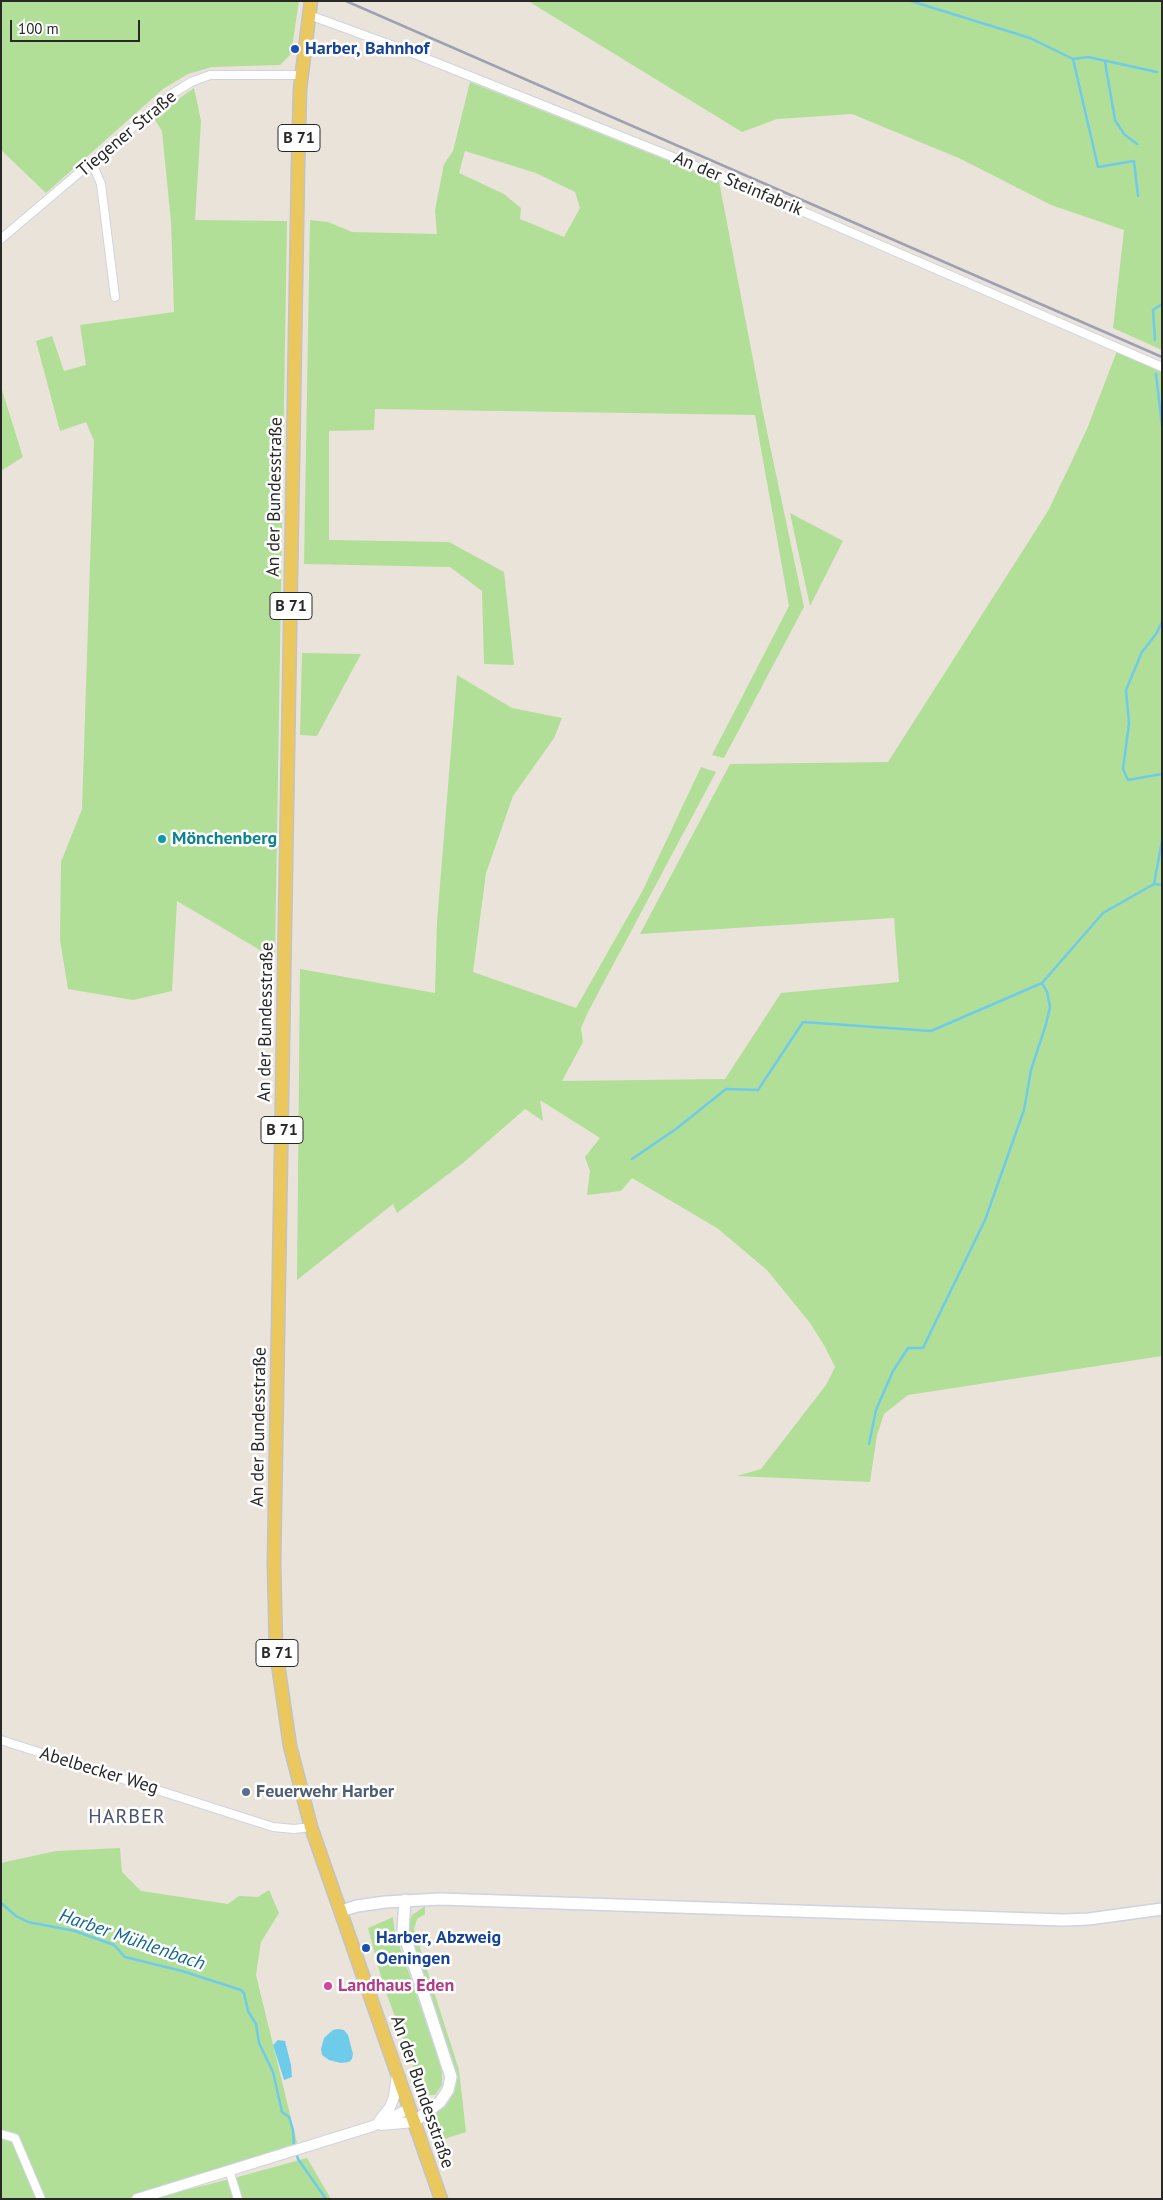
<!DOCTYPE html>
<html>
<head>
<meta charset="utf-8">
<style>
	body { margin:0 }
	#map { position:relative; width:1163px; height:2200px; overflow:hidden; background:#eae3da; font-family:"PT Sans",sans-serif }
	canvas { display:block }
	.frame { position:absolute; inset:0; border:2px solid #282828; pointer-events:none }
	.scale { position:absolute; left:10px; top:20px; width:130px; height:22px; box-sizing:border-box; border:2px solid #282828; border-top:0; padding-left:6px; font-size:15px; line-height:18px; white-space:nowrap; color:#282828; -webkit-text-stroke:4px #fff; paint-order:stroke }
</style>
</head>
<body>
<div id="map">
<canvas width="1163" height="2200"></canvas>
<div class="frame"></div>
<div class="scale">100 m</div>
</div>
<script>
const c = document.querySelector('canvas').getContext('2d');
c.lineJoin = 'round';
function fillPath(path, color) { c.fillStyle = color; c.fill(path, 'evenodd'); }
const shape = rows => new Path2D(rows.map(r => 'M' + r).join(''));
function strokePath(path, color, width, dash) { c.strokeStyle = color; c.lineWidth = width; c.lineCap = dash ? 'butt' : 'round'; c.setLineDash(dash || []); c.stroke(path); }
function label(font, color, halo, rows, align = 'center') {
  c.font = font + ' "PT Sans",sans-serif'; c.lineWidth = 5; c.setLineDash([]); c.textBaseline = 'middle'; c.strokeStyle = halo; c.fillStyle = color; for (const [text, x, y, turn = 0] of rows) {
    c.save(); c.translate(x, y); c.rotate((+turn || 0) * Math.PI / 180); c.textAlign = isNaN(turn) ? turn : align; if (halo) c.strokeText(text, 0, 0); c.fillText(text, 0, 0); c.restore();
  }
}
fillPath(shape([
	[1,1,299,1,291,54,280,65,212,67,188,74,163,89,46,193,1,150],
	[528,1,1162,1,1162,350,1113,328,1124,230,1051,205,961,159,852,114,777,119,742,132],
	[470,82,719,181,764,417,804,607,724,758,712,755,789,606,755,415,375,409,374,430,329,431,329,540,449,542,504,572,514,665,484,664,482,591,450,567,304,564,310,220,328,222,352,232,437,234,435,210,444,164,453,151],
	[465,151,536,173,575,192,580,208,564,237,520,219,521,208,504,194,459,173],
	[194,88,201,121,195,220,287,221,275,959,177,901,172,991,133,1000,68,989,60,940,61,862,82,809,94,441,86,422,60,431,36,341,52,336,64,371,86,365,80,325,174,312,171,222,162,131,153,117],
	[1117,351,1162,372,1162,1356,908,1395,884,1414,877,1435,870,1482,737,1476,761,1469,826,1385,835,1367,824,1345,810,1323,767,1270,717,1228,632,1178,621,1191,587,1195,590,1171,585,1157,600,1138,540,1100,543,1121,525,1109,463,1163,397,1213,393,1204,297,1280,300,969,435,993,437,922,457,675,512,708,562,718,554,738,513,796,486,873,473,972,576,1008,643,890,701,767,716,772,588,1012,581,1028,583,1042,562,1081,725,1079,781,993,899,982,894,918,640,934,730,764,888,762,1048,511,1087,429],
	[1,387,23,457,1,471],
	[790,513,843,541,810,606],
	[302,653,361,654,317,736,300,735],
	[120,1848,122,1872,141,1891,228,1904,239,1896,258,1897,269,1890,279,1913,261,1942,256,1975,297,2143,132,2199,1,2199,1,1863,56,1851],
	[425,1906,425,1914,417,1919,414,1929,459,2070,466,2132,435,2142,428,2123,450,2095,407,1933,408,1924,412,1915],
	[393,1917,395,1933,442,2068,442,2085,435,2095,426,2095,420,2085,383,1984,368,1928],
	[307,2158,331,2199,150,2199,234,2178]
]), '#b1df97');
fillPath(shape([
	[338,2029,344,2030,348,2035,353,2054,352,2059,349,2062,341,2063,329,2060,322,2055,321,2049,324,2038,333,2030],
	[278,2040,285,2041,291,2065,292,2077,284,2080,273,2045]
]), '#6fcbea');
strokePath(shape([
	[911,1,1030,38,1073,59,1088,57,1157,72],
	[1073,59,1098,167,1134,161,1138,196],
	[1105,62,1115,120,1124,134,1137,144],
	[1155,340,1153,310,1162,304],
	[1156,374,1162,426],
	[1162,622,1156,634,1142,652,1126,690,1129,723,1123,769,1128,780,1162,774],
	[1154,884,1162,841],
	[632,1159,676,1129,726,1089,758,1090,803,1022,931,1031,1042,983,1103,913,1154,884,1162,885],
	[869,1444,876,1410,893,1371,908,1348,923,1348,985,1220,1024,1110,1031,1070,1046,1024,1050,1007,1047,992,1042,983],
	[1,1903,16,1916,28,1922,75,1931,114,1945,125,1957,182,1971,241,1990,244,1993,248,2011,256,2024,259,2043,273,2072,282,2112,289,2117,293,2130,294,2147],
	[296,2152,298,2159,326,2199]
]), '#6fcbea', 2.5);
const minor = shape([
	[309,15,402,49,723,177,1162,367],
	[92,163,101,184,115,297],
	[1,239,172,94,191,82,210,75,301,75],
	[1,1740,273,1827,294,1829,311,1827],
	[1,2134,15,2138,41,2199],
	[229,2170,238,2199]
]);
const tertiary = shape([
	[379,2121,390,2107,394,2097,397,2075],
	[381,2125,414,2122],
	[137,2199,373,2126,409,2109]
]);
const secondary = shape([
	[405,1900,403,1931,451,2077,448,2090,440,2102,414,2122],
	[341,1911,357,1906,385,1902,440,1899,1063,1920,1089,1919,1162,1909]
]);
const primary = shape([
	[311,1,300,89,298,166,274,1562,276,1651,290,1746,311,1827,441,2199]
]);
strokePath(minor, '#cfd3e1', 10);
strokePath(tertiary, '#cfd3e1', 12);
strokePath(secondary, '#cfd3e1', 14);
strokePath(primary, '#c3c3c3', 15);
strokePath(minor, '#fff', 8);
strokePath(tertiary, '#fff', 10);
strokePath(secondary, '#fff', 11);
strokePath(primary, '#ebc85d', 12);
strokePath(shape([
	[346,1,1162,357]
]), '#9da0b2', 2.5);
for (const [x, y, r, color] of [
	[295,49,5,"#1a4fb4"],
	[162,839,5,"#0f9aa8"],
	[246,1792,5,"#5c6f8a"],
	[366,1948,5,"#1a4fb4"],
	[328,1986,5,"#d1479c"]
]) { const dot = new Path2D(); dot.arc(x, y, r, 0, 2 * Math.PI); c.fillStyle = color; c.fill(dot); strokePath(dot, '#fff', 2); }
for (const [x, y, w] of [
	[299,138,42],
	[291,606,42],
	[282,1130,42],
	[277,1653,42]
]) { const box = new Path2D(); box.roundRect(x - w / 2, y - 13.5, w, 27, 4); c.fillStyle = '#fff'; c.fill(box); strokePath(box, '#282828', 1); }
label('bold 16px', '#282828', null, [
	["B 71",299,138],
	["B 71",291,606],
	["B 71",282,1130],
	["B 71",277,1653]
]);
label('bold 18px', '#164399', '#fff', [
	["Harber, Bahnhof",305,49],
	["Harber, Abzweig",376,1938],
	["Oeningen",376,1959]
], 'left');
label('18px', '#282828', '#fff', [
	["Tiegener Straße",127,134,-40],
	["An der Steinfabrik",738,184,23],
	["An der Bundesstraße",275,497,-89],
	["An der Bundesstraße",266,1022,-89],
	["An der Bundesstraße",259,1427,-89],
	["Abelbecker Weg",99,1771,17],
	["An der Bundesstraße",422,2092,71]
]);
label('bold 18px', '#0d838f', '#fff', [
	["Mönchenberg",172,839]
], 'left');
label('bold 18px', '#4e5e75', '#fff', [
	["Feuerwehr Harber",256,1792]
], 'left');
label('bold 18px', '#b23c85', '#fff', [
	["Landhaus Eden",338,1986]
], 'left');
label('italic 19px', '#116892', '#fff', [
	["Harber Mühlenbach",132,1940,19]
]);
c.letterSpacing = '1px';
label('20px', '#4a5377', '#fff', [
	["HARBER",127,1817]
]);
c.letterSpacing = '0px';
</script>
</body>
</html>
